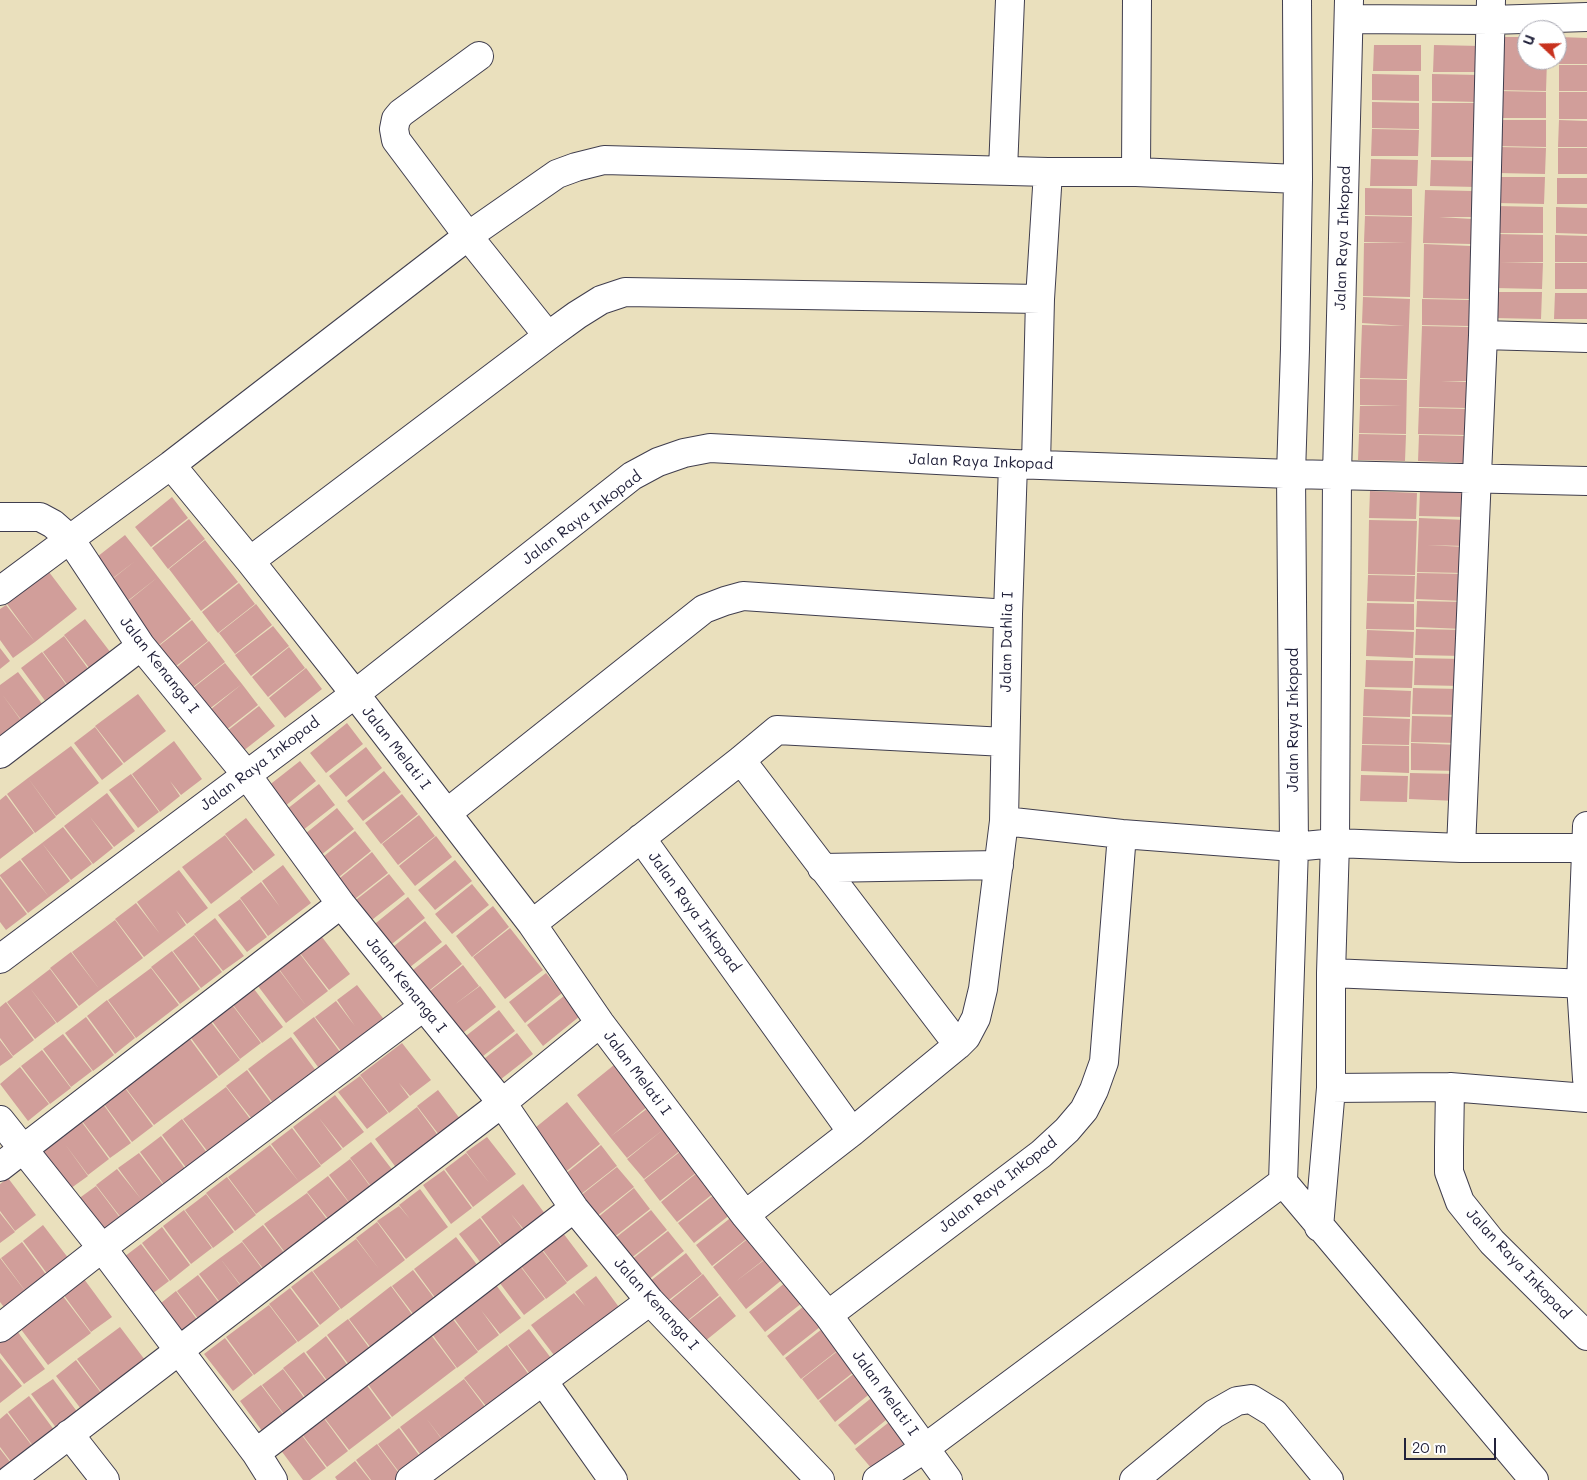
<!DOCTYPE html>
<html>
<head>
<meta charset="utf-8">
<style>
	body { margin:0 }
	#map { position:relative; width:1587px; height:1480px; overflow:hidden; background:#eae0bd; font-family:Mali,sans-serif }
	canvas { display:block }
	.north { position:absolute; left:1517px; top:20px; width:50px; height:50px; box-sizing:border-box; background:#fff; border:1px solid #a7a7b1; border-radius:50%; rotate:291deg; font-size:14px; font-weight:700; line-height:20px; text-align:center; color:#22223b }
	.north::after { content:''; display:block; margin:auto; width:18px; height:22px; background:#c8321e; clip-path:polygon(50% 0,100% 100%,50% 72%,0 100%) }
	.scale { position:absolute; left:1404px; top:1438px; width:92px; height:22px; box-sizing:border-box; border:2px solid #22223b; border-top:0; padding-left:6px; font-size:15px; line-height:18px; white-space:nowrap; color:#22223b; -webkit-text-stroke:4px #fff; paint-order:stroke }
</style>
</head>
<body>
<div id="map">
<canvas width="1587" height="1480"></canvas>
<div class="north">U</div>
<div class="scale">20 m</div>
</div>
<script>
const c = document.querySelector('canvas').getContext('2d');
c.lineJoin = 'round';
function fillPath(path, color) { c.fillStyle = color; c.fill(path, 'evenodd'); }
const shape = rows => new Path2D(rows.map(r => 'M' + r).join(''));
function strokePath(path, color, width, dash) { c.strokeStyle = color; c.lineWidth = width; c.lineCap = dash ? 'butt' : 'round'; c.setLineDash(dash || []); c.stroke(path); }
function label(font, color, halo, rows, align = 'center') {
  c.font = font + ' Mali,sans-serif'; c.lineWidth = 4; c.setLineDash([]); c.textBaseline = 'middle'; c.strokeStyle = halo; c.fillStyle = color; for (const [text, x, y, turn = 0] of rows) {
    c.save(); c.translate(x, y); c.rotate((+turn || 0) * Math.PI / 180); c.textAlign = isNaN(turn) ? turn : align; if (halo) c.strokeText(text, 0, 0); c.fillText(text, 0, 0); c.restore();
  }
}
fillPath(shape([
	[1500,37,1527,37,1527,60,1547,60,1546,91,1499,90],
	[1560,37,1587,38,1587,64,1559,64],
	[1374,45,1421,45,1421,71,1373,71],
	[1434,45,1481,46,1480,72,1433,72],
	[1559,65,1587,65,1587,91,1559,91],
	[1372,74,1419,75,1419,101,1372,100],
	[1432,74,1479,75,1479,102,1432,101],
	[1499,91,1546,92,1546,118,1499,118],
	[1559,92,1587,92,1587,119,1559,119],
	[1372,102,1419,103,1419,129,1372,128],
	[1432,103,1479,103,1478,157,1431,157],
	[1499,120,1546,120,1546,147,1499,146],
	[1559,120,1587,121,1587,147,1558,147],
	[1372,129,1419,130,1418,156,1371,156],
	[1499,147,1546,148,1545,174,1498,173],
	[1558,148,1587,148,1587,174,1558,174],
	[1371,159,1418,160,1417,186,1370,186],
	[1431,160,1478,161,1477,187,1430,186],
	[1498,177,1545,177,1544,204,1497,203],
	[1557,178,1587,178,1587,204,1557,204],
	[1365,188,1412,189,1412,216,1365,215],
	[1425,190,1472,191,1472,217,1439,217,1472,219,1471,244,1423,243],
	[1496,206,1543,207,1543,233,1496,233],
	[1556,207,1587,208,1587,234,1556,233],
	[1365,216,1412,217,1410,297,1363,296,1364,243,1407,243,1364,242],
	[1496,234,1543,235,1543,262,1500,262,1543,263,1542,289,1495,288],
	[1555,235,1587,236,1587,262,1555,262],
	[1424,244,1471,246,1470,299,1423,298],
	[1555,263,1587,263,1587,289,1555,289],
	[1495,292,1542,292,1541,319,1494,318],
	[1555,293,1587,293,1587,319,1554,319],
	[1363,297,1410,299,1407,379,1360,378,1362,325,1405,326,1362,323],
	[1422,299,1469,300,1469,326,1422,325],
	[1422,326,1469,327,1467,381,1441,381,1467,382,1467,408,1419,407],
	[1360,379,1407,380,1406,434,1359,433,1360,406,1402,406,1360,405],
	[1419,408,1467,409,1466,435,1418,434],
	[1359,434,1406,435,1405,461,1358,460],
	[1419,435,1466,436,1465,463,1418,461],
	[1420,490,1467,491,1466,517,1419,516],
	[1370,491,1417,493,1416,519,1369,518],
	[172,497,188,518,151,547,135,527],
	[1419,518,1466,520,1465,546,1427,545,1465,547,1464,573,1417,572],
	[189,519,205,539,168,569,152,548],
	[1369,520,1417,521,1415,575,1368,574],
	[125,535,158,577,121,606,105,585,135,561,104,585,88,564],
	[205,540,238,582,201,611,169,569],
	[49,572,77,609,35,642,7,604],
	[1417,573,1464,574,1464,601,1416,599],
	[1368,575,1415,576,1414,602,1367,601],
	[158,577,191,619,154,649,121,607],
	[239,583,255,604,218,633,202,612],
	[1417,601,1464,602,1463,629,1416,627],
	[1367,603,1414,604,1414,630,1366,629],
	[256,604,272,625,235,654,219,633],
	[6,605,35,642,13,658,0,640,0,609],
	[85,619,114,657,93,673,64,635],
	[192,620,208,641,171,670,155,649],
	[273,626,289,646,251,676,235,655],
	[1416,629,1463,630,1462,656,1415,655],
	[1367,630,1414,632,1413,658,1366,656],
	[64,636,92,674,71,690,43,652],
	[209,641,225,662,188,691,172,671],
	[289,647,305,668,268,697,252,677],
	[0,648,10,661,0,669],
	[42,652,70,690,49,706,21,668],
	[1415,658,1462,659,1461,686,1414,685],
	[1366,660,1413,661,1412,688,1365,687],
	[225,663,242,684,204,713,188,692],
	[306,668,322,689,285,718,269,698],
	[18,672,46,709,25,725,2,694,25,726,0,737,0,685],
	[242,684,258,705,221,734,205,714],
	[1413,688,1460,689,1459,715,1412,714],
	[1364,689,1411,691,1410,717,1363,716],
	[138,694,166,731,124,763,95,726],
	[259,706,275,726,238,755,222,735],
	[1412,716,1459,717,1458,743,1411,742],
	[1363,717,1410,719,1409,745,1362,744],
	[347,723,363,744,326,773,310,753],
	[95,727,123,764,102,780,74,743],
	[174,741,202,779,181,795,170,781,180,796,160,812,132,774],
	[1411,743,1459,745,1458,771,1411,770],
	[1362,745,1409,746,1409,773,1361,771],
	[71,746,99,783,56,816,28,778],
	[366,747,382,768,346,797,329,776],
	[300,761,316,781,279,811,263,790],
	[384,771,401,792,363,821,347,801],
	[1410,773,1457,774,1457,801,1409,799],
	[131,774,159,812,138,828,109,790],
	[1361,775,1408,776,1407,802,1360,801],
	[28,778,56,817,35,833,7,794],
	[319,784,335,805,298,834,282,813],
	[107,793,135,831,114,847,90,817,113,848,93,864,64,826],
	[402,794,418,814,381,844,365,823],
	[6,795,34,833,0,859,0,800],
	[337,808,354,829,316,859,300,838],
	[419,815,435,836,398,865,382,844],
	[246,818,275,855,254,871,225,834],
	[63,827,92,864,71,880,42,843],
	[355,831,371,851,334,881,318,861],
	[225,835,253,872,211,904,182,867],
	[436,836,452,857,415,886,399,866],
	[42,843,70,881,49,897,21,859],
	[372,852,388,873,351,902,335,882],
	[20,860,49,897,28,913,0,876,0,875],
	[455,860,472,881,435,910,418,890],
	[283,865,311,903,268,936,240,898,261,882,280,907,262,881],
	[179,870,208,908,187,924,176,910,186,925,144,957,115,919,136,903,160,934,137,902],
	[389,874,405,894,368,923,352,903],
	[0,878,27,914,6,930,0,922],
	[472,884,489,905,452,934,435,914],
	[408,897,425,918,388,947,371,927],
	[240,899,267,937,247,952,218,915],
	[493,906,509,927,472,957,456,936],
	[215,918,244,956,223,971,194,934],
	[115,920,143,958,100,990,72,952],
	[425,921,442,942,405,971,388,951],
	[510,928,543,970,505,999,473,957],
	[194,935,222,972,201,988,173,951],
	[322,937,350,974,329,990,300,953],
	[446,944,462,964,425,994,409,973],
	[172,951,200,989,180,1004,151,967],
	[71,952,100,990,79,1006,50,968],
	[300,954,328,991,307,1007,279,969],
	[463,965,479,986,454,1005,480,986,496,1007,459,1036,426,994],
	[151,968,179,1005,136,1038,108,1000],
	[50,969,78,1007,57,1023,30,988,56,1023,35,1039,7,1002],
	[279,970,307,1007,286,1023,258,986],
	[546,973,562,993,525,1023,509,1002],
	[357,985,386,1022,344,1055,315,1017,336,1001,355,1026,337,1000],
	[254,989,283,1027,262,1043,233,1005],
	[564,996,580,1016,543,1046,527,1025],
	[107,1000,135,1038,115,1054,87,1016],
	[6,1002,34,1040,13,1056,0,1038,0,1007],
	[233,1006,261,1043,240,1059,212,1021],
	[499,1010,515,1031,478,1060,462,1039],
	[86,1017,114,1055,93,1071,65,1033],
	[314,1017,343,1056,321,1071,293,1033],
	[211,1022,240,1060,219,1076,191,1038],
	[517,1033,533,1054,496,1083,480,1062],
	[63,1034,92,1071,71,1087,43,1049],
	[291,1037,319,1075,276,1107,248,1069,269,1053,293,1084,269,1053],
	[190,1039,218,1077,154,1125,125,1087],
	[0,1040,13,1057,0,1066],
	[402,1043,431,1080,410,1096,399,1083,409,1097,389,1113,360,1075],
	[42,1050,71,1088,50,1104,21,1066],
	[614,1065,647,1107,610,1137,577,1095],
	[20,1067,49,1104,28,1121,0,1084],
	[247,1070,275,1108,255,1123,226,1086],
	[360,1076,388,1113,367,1129,338,1092],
	[226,1087,254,1124,211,1156,183,1119],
	[125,1088,153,1126,132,1142,104,1104],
	[438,1090,467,1128,446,1144,417,1106],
	[335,1095,364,1132,343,1148,319,1118,342,1149,321,1165,293,1127],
	[567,1102,600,1144,563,1174,530,1132],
	[103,1104,131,1143,110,1158,82,1121],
	[417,1107,445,1145,403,1177,375,1139],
	[648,1108,664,1129,627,1158,610,1137],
	[182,1119,210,1157,190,1173,162,1135],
	[81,1121,109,1159,88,1175,65,1144,88,1176,67,1191,39,1154],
	[292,1128,321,1166,299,1182,271,1144],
	[664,1129,681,1150,644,1179,627,1159],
	[161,1136,189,1174,168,1190,140,1152],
	[487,1137,516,1174,473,1207,445,1169,466,1153,490,1184,466,1152],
	[371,1142,400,1180,378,1196,350,1158],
	[270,1145,299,1182,256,1214,228,1177],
	[601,1145,617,1166,580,1195,564,1175],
	[681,1151,697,1172,660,1201,644,1180],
	[139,1153,167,1190,125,1223,96,1185,117,1169,141,1199,118,1168],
	[350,1159,378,1197,357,1213,329,1175],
	[617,1167,634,1187,597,1216,580,1196],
	[444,1170,472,1208,451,1224,423,1185],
	[698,1172,714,1193,677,1222,661,1202],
	[328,1176,357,1213,336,1229,307,1192],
	[227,1177,256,1215,235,1231,206,1193],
	[8,1178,36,1215,15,1231,0,1211,0,1184],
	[523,1184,551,1222,531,1238,511,1214,530,1239,509,1255,481,1217],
	[96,1186,124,1223,103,1239,74,1202],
	[634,1188,650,1209,613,1238,597,1218],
	[420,1189,448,1227,406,1259,377,1221,399,1206,410,1219,399,1205],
	[307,1193,335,1230,292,1262,264,1224],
	[206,1194,234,1232,213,1248,185,1210],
	[715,1194,731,1214,694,1243,678,1223],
	[184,1210,212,1248,191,1264,163,1226],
	[651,1210,667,1230,630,1259,614,1239],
	[0,1213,15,1232,0,1243],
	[733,1216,749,1237,712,1266,696,1245],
	[480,1218,508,1255,487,1271,459,1234],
	[377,1222,405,1260,341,1309,313,1271,356,1239,379,1269,356,1238],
	[43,1225,72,1263,51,1279,23,1241],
	[263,1225,292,1263,271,1279,242,1241],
	[162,1227,190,1265,170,1281,142,1243],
	[560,1229,588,1266,567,1282,539,1245],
	[668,1231,684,1251,647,1281,631,1260],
	[456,1237,484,1274,442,1307,414,1269],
	[750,1237,766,1258,735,1282,767,1258,783,1279,746,1309,713,1267],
	[22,1242,50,1280,29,1296,1,1258],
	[242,1242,270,1279,249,1296,220,1258],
	[141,1244,169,1281,148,1297,120,1260],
	[538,1245,567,1283,546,1299,517,1261],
	[686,1253,702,1274,665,1303,649,1282],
	[0,1258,29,1296,8,1312,0,1302],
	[220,1258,248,1296,227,1312,199,1274],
	[517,1262,545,1299,524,1315,496,1278],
	[413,1270,441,1307,420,1323,392,1286],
	[312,1271,340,1309,320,1325,291,1287],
	[703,1274,719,1295,682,1325,666,1304],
	[198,1275,226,1312,205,1328,177,1291],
	[596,1276,624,1314,560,1363,531,1325,574,1293,585,1306,575,1292],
	[84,1279,112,1317,91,1332,63,1294],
	[493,1281,521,1318,500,1334,481,1310,499,1335,478,1351,450,1313],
	[786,1282,802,1303,765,1332,749,1312],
	[391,1286,419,1324,377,1356,349,1319],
	[290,1288,319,1326,298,1342,269,1304],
	[176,1291,204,1329,184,1345,156,1307],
	[62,1295,91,1333,48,1365,20,1328],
	[720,1296,736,1316,699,1346,683,1325],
	[269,1305,297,1342,254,1375,226,1337],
	[804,1306,820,1327,783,1356,767,1336],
	[449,1314,478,1352,457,1368,429,1330],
	[348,1319,376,1357,355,1373,327,1335],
	[120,1327,148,1364,105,1397,77,1359],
	[529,1329,557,1366,536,1382,508,1345],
	[822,1329,838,1350,801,1379,785,1358],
	[17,1331,45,1369,24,1384,0,1353,0,1343],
	[428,1331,456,1368,413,1401,385,1363],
	[326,1336,354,1374,334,1390,306,1352],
	[225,1338,253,1375,233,1391,204,1354],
	[507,1345,535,1383,493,1415,464,1378],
	[839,1350,855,1371,818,1400,802,1379],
	[304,1352,333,1390,312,1406,283,1368],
	[0,1358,22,1386,0,1403],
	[76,1360,105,1398,84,1413,56,1376],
	[385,1363,413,1401,392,1417,364,1379],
	[283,1369,311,1407,290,1422,262,1385],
	[856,1372,872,1392,835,1422,819,1401],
	[53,1379,81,1417,60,1433,31,1394],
	[464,1379,492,1416,449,1448,426,1418,449,1449,428,1465,400,1427],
	[363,1380,391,1418,349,1450,320,1412],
	[261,1385,290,1423,268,1439,240,1401],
	[875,1395,891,1416,855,1445,838,1425],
	[29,1396,57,1434,36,1450,8,1412],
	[7,1413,36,1451,15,1467,0,1447,0,1419],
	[320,1413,348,1451,327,1467,298,1429],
	[893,1419,909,1440,872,1469,855,1449],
	[399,1428,427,1466,405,1480,378,1444],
	[298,1430,326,1468,310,1480,303,1480,277,1445],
	[377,1444,404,1480,371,1480,356,1460],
	[0,1449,14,1467,0,1478],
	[355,1461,370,1480,337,1480,335,1477]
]), '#d19e9a');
const minor = shape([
	[1297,0,1298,179,1295,349,1291,474,1294,847,1283,1182,1534,1480],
	[1350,19,1490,20,1587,17],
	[479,56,401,113,396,119,394,129,396,140,468,236,548,336],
	[1003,170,1010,0],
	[1136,172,1137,0],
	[1483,335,1587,338],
	[1036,464,1040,299,1048,172,1136,172,1298,179],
	[0,517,40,517,53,524,70,539,171,465],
	[250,561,548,336,577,315,601,300,625,292,1040,299],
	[0,591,70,539,141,646,246,774,341,904,502,1103,574,1208,650,1301,820,1480],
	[0,754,141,646],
	[741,760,958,1045],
	[447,813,704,609,725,601,743,596,1008,614],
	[1004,821,1122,834,1294,847,1335,843,1461,848,1587,848],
	[1587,826,1581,984,1587,1079],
	[641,838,852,1132],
	[1461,848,1483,335,1491,0],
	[822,868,999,865],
	[532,924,741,760,777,730,1005,742],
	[0,959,355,694,632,476,658,462,684,453,710,448,1013,464,1291,474,1587,481],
	[1331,973,1587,984],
	[1331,1088,1450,1087],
	[1587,1098,1450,1087,1449,1148,1449,1172,1460,1202,1492,1242,1587,1336],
	[0,1120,102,1248,256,1453,273,1480],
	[0,1167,341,904],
	[745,1215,852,1132,958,1045,966,1037,976,1018,983,989,1004,821,1008,614,1013,464],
	[1319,1227,1331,1088,1331,973,1335,843,1337,475,1349,0],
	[828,1315,1041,1154,1067,1130,1084,1110,1094,1090,1104,1062,1122,834],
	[0,1328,102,1248,423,1007],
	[543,1381,613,1480],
	[69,1434,105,1480],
	[256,1453,574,1208],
	[10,1480,502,1103,600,1023],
	[410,1480,650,1301],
	[877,1480,925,1448,1283,1182],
	[948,1480,828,1315,745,1215,600,1023,532,924,355,694,250,561,171,465,468,236,557,174,576,167,604,160,1048,172],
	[1134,1480,1214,1414,1237,1401,1251,1399,1274,1413,1329,1480]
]);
strokePath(minor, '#403e4e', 30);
strokePath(minor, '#fff', 28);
label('15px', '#22223b', '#fff', [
	["Jalan Raya Inkopad",1343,238,-88],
	["Jalan Raya Inkopad",981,462,2],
	["Jalan Raya Inkopad",582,518,-37],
	["Jalan Dahlia I",1007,642,-89],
	["Jalan Kenanga I",159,665,52],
	["Jalan Raya Inkopad",1293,720,-90],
	["Jalan Melati I",396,748,52],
	["Jalan Raya Inkopad",260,764,-37],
	["Jalan Raya Inkopad",694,912,54],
	["Jalan Kenanga I",406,985,51],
	["Jalan Melati I",637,1073,53],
	["Jalan Raya Inkopad",998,1185,-38],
	["Jalan Raya Inkopad",1518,1264,47],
	["Jalan Kenanga I",656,1304,48],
	["Jalan Melati I",885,1393,54]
]);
</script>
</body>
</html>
